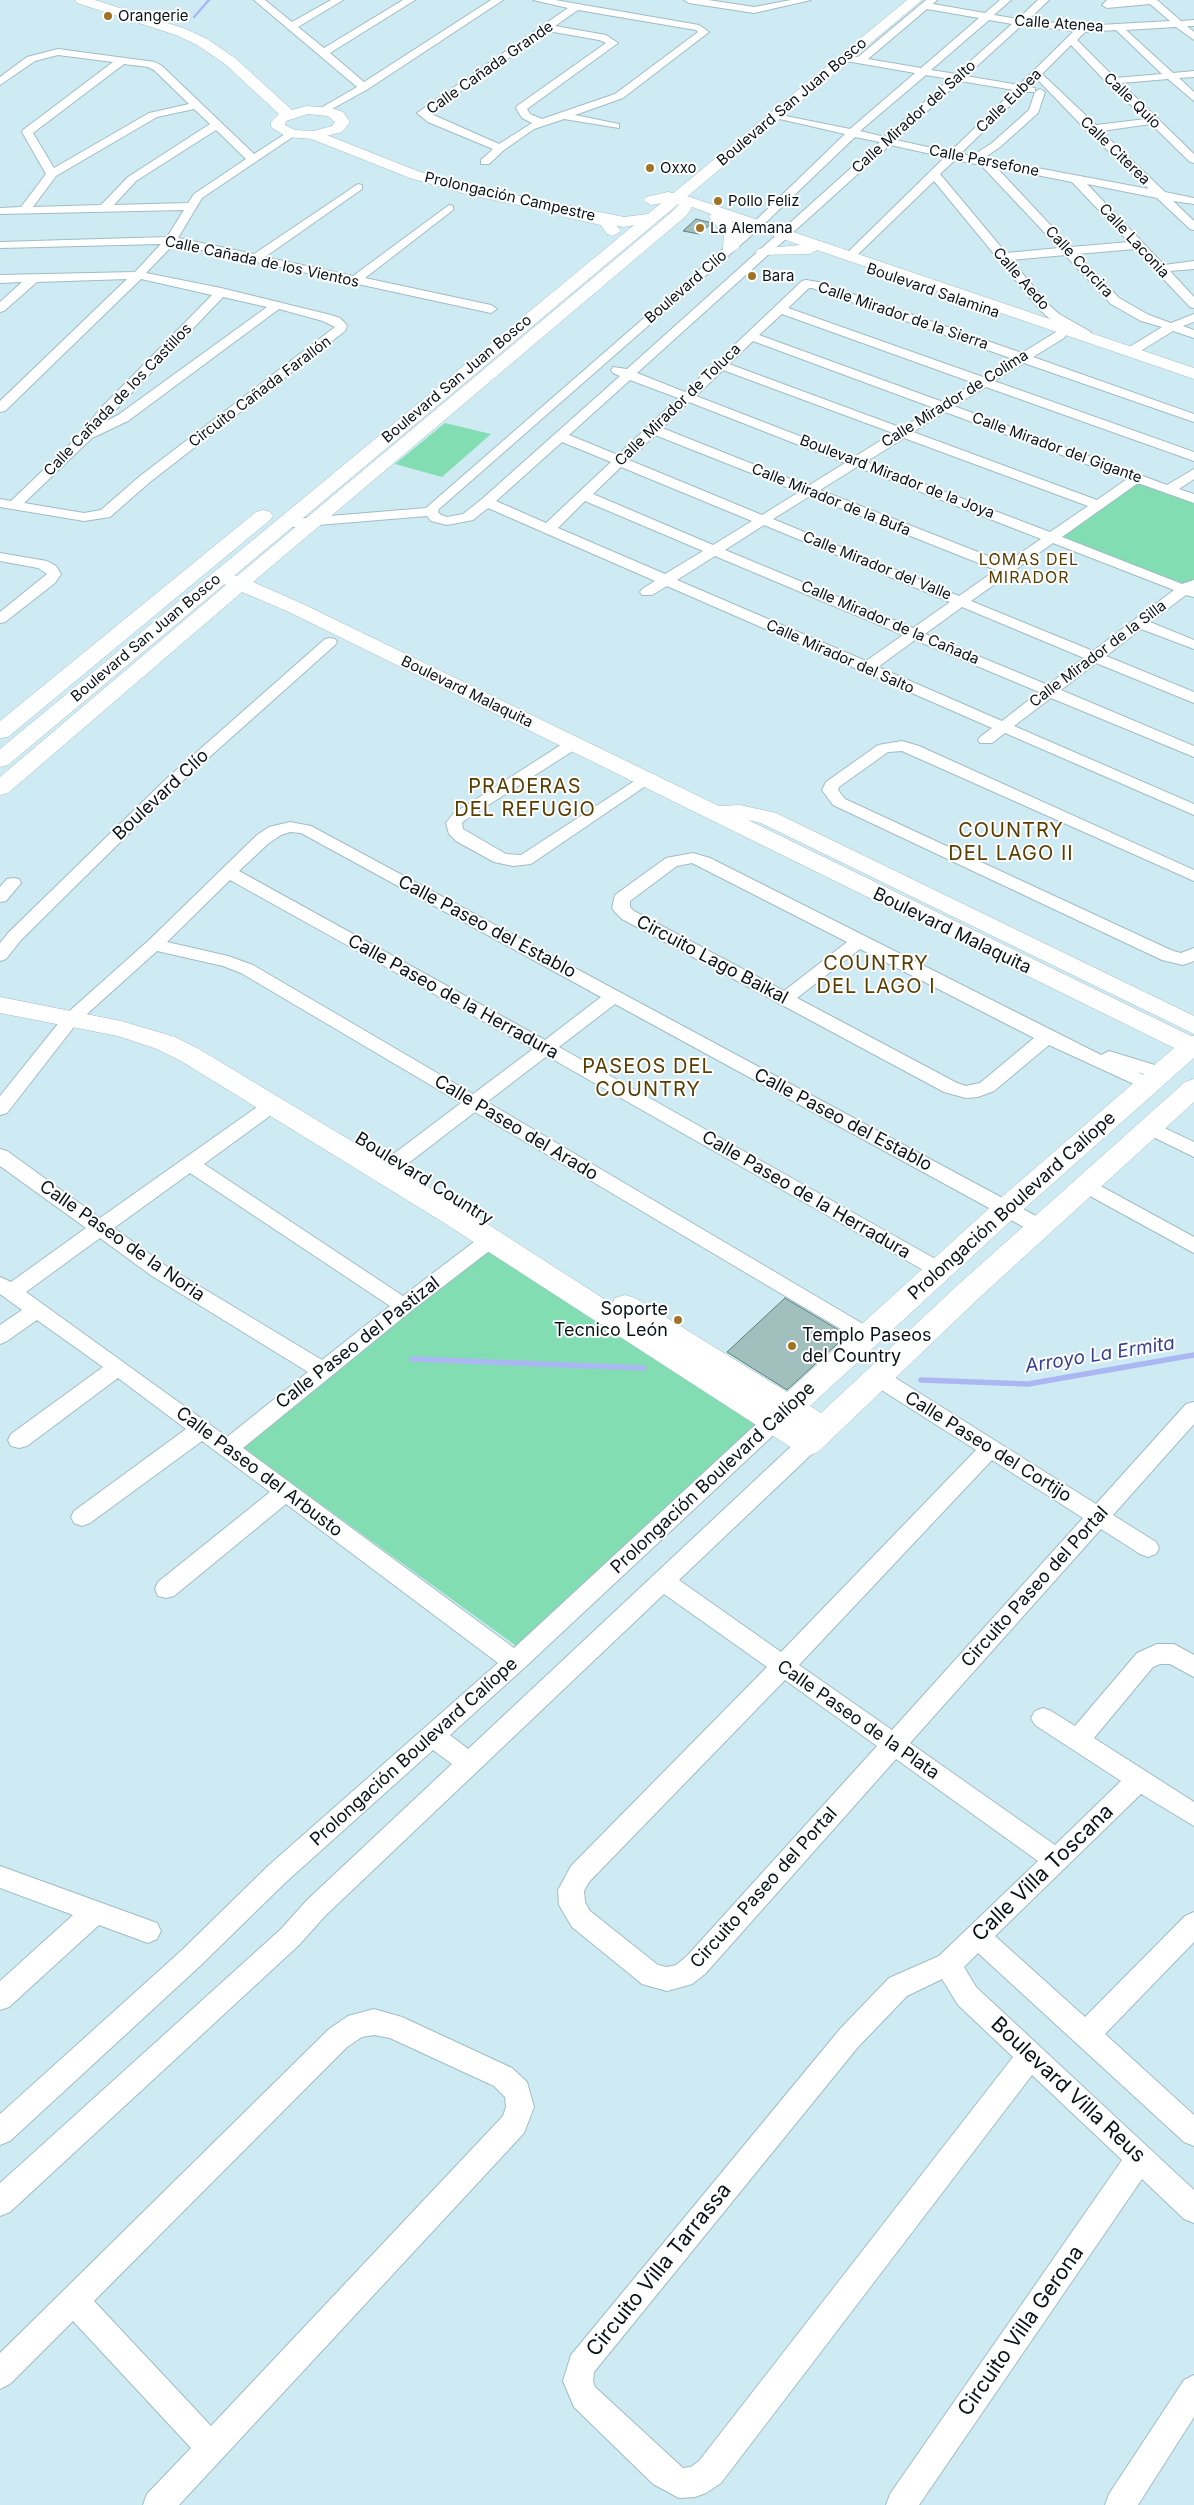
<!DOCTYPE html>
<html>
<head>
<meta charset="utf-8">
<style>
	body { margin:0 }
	canvas { display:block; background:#ceebf4 }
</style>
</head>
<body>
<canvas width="1194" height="2505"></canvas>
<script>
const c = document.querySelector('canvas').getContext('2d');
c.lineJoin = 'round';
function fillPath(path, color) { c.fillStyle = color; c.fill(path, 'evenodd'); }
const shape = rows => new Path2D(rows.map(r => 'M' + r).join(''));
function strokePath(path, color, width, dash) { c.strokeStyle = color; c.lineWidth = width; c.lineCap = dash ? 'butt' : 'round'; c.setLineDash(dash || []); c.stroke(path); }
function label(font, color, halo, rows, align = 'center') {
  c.font = font + ' Inter,sans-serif'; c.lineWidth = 4; c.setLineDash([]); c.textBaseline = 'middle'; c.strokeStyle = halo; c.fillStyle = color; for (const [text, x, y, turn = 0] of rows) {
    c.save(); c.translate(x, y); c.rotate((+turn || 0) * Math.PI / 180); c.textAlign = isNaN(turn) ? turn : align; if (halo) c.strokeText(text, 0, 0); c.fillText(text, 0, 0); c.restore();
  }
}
fillPath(shape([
	[445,423,491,434,442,477,395,464],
	[1136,476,1194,498,1194,581,1183,589,1048,538],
	[492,1247,763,1422,519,1648,242,1447]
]), '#82ddb3');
strokePath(shape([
	[194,17,209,0]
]), '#abb7f3', 2.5);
strokePath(shape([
	[412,1359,644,1368],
	[921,1380,1028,1384,1194,1355]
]), '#abb7f3', 5.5);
const building = shape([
	[696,219,712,223,699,234,683,231,696,219],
	[785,1298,847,1335,787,1390,727,1352,785,1298]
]);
fillPath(building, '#a1bfbd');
strokePath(building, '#5f7c7a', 1);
const street = shape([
	[254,0,265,0,292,22,331,0,343,0,298,27,324,48,403,0,415,0,330,53,364,82,491,0,503,0,368,89,323,114,319,113,319,109,357,87,254,0],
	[533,0,555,0,699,25,709,32,623,98,575,115,619,124,619,128,564,119,534,129,504,150,489,164,481,164,481,160,493,149,428,122,417,113,568,8,533,0],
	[578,10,696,30,698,32,615,94,542,119,530,114,527,109,618,43,606,35,555,26,578,10],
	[548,31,599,40,606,43,517,106,516,108,522,118,532,123,499,144,429,113,548,31],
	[684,0,708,0,754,7,791,0,811,0,754,13,689,3,684,0],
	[926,0,937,0,933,4,985,13,1000,0,1011,0,994,15,1018,19,1038,0,1049,0,1028,20,1082,26,1170,21,1150,4,1107,8,1102,5,1107,0,1157,0,1181,21,1194,20,1194,26,1187,26,1194,32,1194,40,1176,27,1126,30,1173,73,1194,71,1194,77,1179,78,1194,92,1194,101,1168,79,1121,83,1194,154,1194,163,1190,162,1151,124,1101,131,1165,192,1194,198,1194,204,1173,201,1194,221,1194,230,1190,229,1157,198,1087,184,1164,265,1194,261,1194,269,1170,271,1194,297,1194,308,1190,307,1135,249,1077,254,1119,298,1149,315,1171,323,1194,314,1194,322,1183,326,1194,330,1194,338,1173,331,1134,355,1126,355,1124,352,1126,349,1162,327,1141,321,1111,304,1065,255,1011,260,1049,305,1059,314,1091,332,1085,336,1081,335,1051,320,1041,311,934,181,853,259,845,259,845,255,945,157,890,145,637,373,685,392,802,281,806,280,818,282,1022,353,1056,332,1064,332,1066,335,1064,338,1033,357,1194,414,1194,422,1024,363,994,381,1194,452,1194,461,986,387,954,406,1167,485,1194,469,1194,479,1179,489,1194,494,1194,503,1138,483,1062,537,1182,584,1194,580,1194,597,1186,595,1150,622,1194,640,1194,649,1141,629,1106,656,1194,692,1194,703,1096,663,1061,690,1194,746,1194,757,1051,698,1014,726,1194,804,1194,815,1005,733,992,743,980,743,978,740,980,737,992,728,667,586,652,595,642,595,640,592,642,589,655,581,488,508,473,520,447,525,431,521,427,516,282,528,275,524,282,520,426,508,753,223,845,134,771,117,771,113,850,129,915,73,846,61,841,58,846,55,858,57,926,0],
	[927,9,979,18,921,68,868,59,927,9],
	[989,20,1012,24,956,74,931,70,989,20],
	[1022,25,1074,31,1019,85,966,76,1022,25],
	[1116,30,1162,74,1115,78,1077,40,1085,32,1116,30],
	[1071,45,1107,83,1146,119,1096,125,1042,74,1071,45],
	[926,75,950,79,885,137,860,131,926,75],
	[1037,79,1087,131,1149,189,984,158,1000,147,1038,113,1045,92,1040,89,1035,92,1029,110,992,143,972,156,960,154,1024,92,1035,92,1035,88,1029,87,1037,79],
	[960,81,1014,90,950,152,896,140,960,81],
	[855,137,880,142,627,369,613,367,611,370,613,373,620,376,482,499,463,514,447,517,441,515,438,512,439,509,761,227,855,137],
	[955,160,981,165,1059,248,1006,253,940,174,955,160],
	[996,167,1072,182,1129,242,1071,247,996,167],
	[809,288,812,288,1013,359,983,377,788,308,809,288],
	[782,314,974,383,943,402,759,335,782,314],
	[753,341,934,408,902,428,729,364,753,341],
	[723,370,893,433,854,457,696,396,723,370],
	[630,380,678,398,618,455,569,435,630,380],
	[689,402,845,463,808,486,662,428,689,402],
	[945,412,1127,479,1097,500,913,432,945,412],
	[655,435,799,492,762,515,629,460,655,435],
	[904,438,1088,506,1050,532,866,462,904,438],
	[562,442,611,462,546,523,496,501,562,442],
	[621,467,752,521,713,545,593,494,621,467],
	[857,467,1041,539,1006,563,820,490,857,467],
	[810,496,996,570,959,596,773,519,810,496],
	[585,501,703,551,665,574,558,528,585,501],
	[764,525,950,602,913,628,725,550,764,525],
	[1053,543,1174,590,1093,651,971,601,1053,543],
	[715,556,903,635,866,661,677,580,715,556],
	[962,607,1084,658,1048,685,925,634,962,607],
	[915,640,1039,692,1002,721,878,667,915,640],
	[58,49,155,62,162,66,254,154,288,132,292,131,297,134,202,198,178,238,254,254,358,184,362,185,362,189,265,257,353,276,449,205,453,206,453,210,365,278,491,305,497,309,491,313,174,244,146,273,221,288,331,315,340,318,345,323,347,326,345,331,150,482,110,517,84,521,0,507,0,499,11,501,81,434,99,410,212,295,141,279,5,411,0,412,0,401,127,279,37,282,4,311,0,312,0,302,22,282,0,283,0,275,135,272,161,244,0,248,0,242,167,237,184,210,0,214,0,208,21,207,46,174,22,132,23,130,113,62,58,55,35,61,0,85,0,77,27,57,58,49],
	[124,64,148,67,154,70,189,104,149,113,54,168,33,133,124,64],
	[194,109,210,124,128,177,101,205,33,207,56,176,157,117,194,109],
	[216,130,246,159,194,194,188,203,114,205,136,181,216,130],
	[223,297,267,307,118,415,103,423,223,297],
	[279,309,323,321,335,327,140,476,101,510,84,513,24,503,92,438,128,421,279,309],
	[0,553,47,561,56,566,61,574,55,583,5,622,0,623,0,612,47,574,38,568,0,561,0,553],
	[330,638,335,639,337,642,335,645,177,786,21,940,6,959,0,961,0,943,9,932,165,780,325,639,330,638],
	[573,739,579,741,581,744,579,747,465,820,462,823,463,829,506,854,521,855,639,778,645,776,653,781,531,864,513,866,494,862,456,841,449,834,446,823,453,814,567,741,573,739],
	[902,741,919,746,1194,870,1194,881,902,751,888,752,839,787,838,790,845,799,1173,951,1181,953,1194,948,1194,961,1183,965,1162,960,833,805,822,790,826,782,878,745,902,741],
	[290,822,311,826,1047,1222,1050,1227,1047,1232,1040,1234,1033,1232,615,1004,559,1047,946,1265,949,1270,946,1275,939,1277,932,1275,547,1056,487,1102,875,1331,878,1336,875,1341,868,1344,861,1341,475,1112,389,1178,382,1180,375,1178,372,1173,375,1168,461,1103,241,973,223,966,157,951,77,1023,7,1113,0,1115,0,1096,65,1015,148,941,257,835,269,827,290,822],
	[290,832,301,833,601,997,545,1040,239,871,269,843,281,835,290,832],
	[230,880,533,1049,473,1094,253,965,228,956,167,942,230,880],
	[693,853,710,858,1101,1055,1109,1051,1168,1069,1170,1073,1168,1077,1161,1079,1137,1072,1156,1081,1158,1085,1156,1089,1149,1091,1049,1045,994,1091,978,1097,966,1098,944,1092,622,919,615,912,612,908,615,895,666,858,693,853],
	[692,863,698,866,847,942,784,991,634,911,630,907,630,901,677,866,692,863],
	[860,949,1034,1038,980,1083,966,1086,957,1083,797,998,860,949],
	[13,878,19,879,21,883,6,901,0,902,0,887,7,879,13,878],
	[271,1100,278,1102,280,1106,278,1110,204,1164,403,1296,483,1235,490,1233,497,1235,500,1240,497,1245,411,1311,243,1448,514,1648,765,1416,773,1414,781,1416,784,1422,781,1428,523,1669,450,1735,468,1749,800,1438,808,1436,816,1438,819,1444,816,1450,679,1580,781,1652,976,1450,872,1384,868,1378,872,1372,879,1370,886,1372,1096,1504,1186,1404,1194,1402,1194,1424,1113,1515,1156,1542,1159,1548,1156,1554,1148,1557,1140,1554,1101,1529,910,1743,1055,1845,1121,1781,1035,1725,1031,1718,1035,1711,1043,1708,1051,1711,1075,1726,1137,1653,1157,1644,1174,1644,1194,1655,1194,1677,1170,1664,1160,1664,1153,1667,1094,1738,1194,1802,1194,1826,1141,1794,995,1936,1085,2017,1185,1916,1194,1912,1194,1942,1105,2034,1194,2115,1194,2146,1184,2142,978,1953,964,1967,976,1987,1194,2190,1194,2223,1184,2219,1142,2179,919,2505,886,2505,890,2494,1122,2160,1032,2075,721,2483,706,2493,695,2497,679,2498,653,2484,574,2407,563,2381,571,2355,840,2029,889,1978,939,1956,1038,1861,896,1759,705,1974,692,1984,667,1991,642,1984,572,1927,559,1905,558,1890,571,1866,767,1667,664,1594,325,1916,299,1945,10,2212,0,2216,0,2183,281,1929,307,1900,452,1764,433,1750,286,1882,200,1966,10,2141,0,2145,0,2114,182,1950,268,1866,498,1663,286,1504,174,1596,166,1598,158,1596,155,1589,158,1582,270,1492,202,1441,90,1523,82,1526,74,1523,71,1517,74,1511,186,1429,118,1378,27,1446,19,1448,11,1446,8,1440,11,1434,103,1367,37,1320,7,1341,0,1344,0,1325,22,1310,0,1294,0,1277,11,1282,86,1228,0,1166,0,1149,7,1151,100,1218,264,1102,271,1100],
	[190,1173,390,1306,322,1360,166,1266,114,1228,190,1173],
	[100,1238,152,1276,308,1372,227,1437,26,1292,100,1238],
	[992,1460,1083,1518,892,1730,799,1665,992,1460],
	[785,1680,877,1746,687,1956,676,1965,667,1967,658,1965,590,1911,585,1902,584,1891,589,1882,785,1680],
	[942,1979,958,2005,1013,2057,699,2461,691,2467,683,2468,595,2387,593,2381,594,2372,858,2047,907,1996,942,1979],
	[1152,1122,1194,1142,1194,1157,1145,1133,1143,1128,1145,1123,1152,1122],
	[1086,1178,1194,1237,1194,1253,1079,1190,1076,1185,1079,1180,1086,1178],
	[0,1866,157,1923,161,1931,157,1939,148,1943,99,1925,9,2007,0,2010,0,1981,73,1915,0,1888,0,1866],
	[374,2009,402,2017,512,2068,527,2082,534,2107,524,2133,179,2505,143,2505,147,2494,191,2448,73,2321,10,2384,0,2389,0,2353,329,2029,348,2016,374,2009],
	[374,2035,390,2038,494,2086,505,2097,506,2107,503,2116,211,2426,94,2301,347,2047,362,2037,374,2035],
	[1194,2375,1194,2417,1138,2505,1105,2505,1109,2494,1184,2380,1194,2375]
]);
const secondary = shape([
	[75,0,95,0,186,29,207,39,235,58,292,110,307,106,331,108,343,112,350,122,342,132,314,139,287,137,271,127,271,122,279,114,225,64,197,45,176,35,77,3,75,0],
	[308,114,328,116,335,122,332,126,314,131,295,130,285,125,286,121,308,114],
	[668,192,690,197,1194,368,1194,379,817,250,810,254,758,255,756,252,758,249,800,245,732,221,740,234,739,248,731,253,725,251,723,248,724,234,709,217,711,214,692,207,686,216,253,582,303,604,719,806,740,805,776,813,1194,1016,1194,1034,761,823,748,820,1191,1036,1194,1036,1194,1058,1016,1216,810,1406,821,1413,960,1283,1185,1082,1194,1079,1194,1102,980,1297,818,1452,808,1456,798,1452,441,1221,181,1061,157,1049,118,1036,0,1013,0,997,121,1021,175,1037,199,1049,461,1207,612,1304,615,1298,625,1295,635,1298,787,1392,996,1202,1174,1048,289,612,242,592,8,793,0,795,0,777,226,585,214,580,211,576,214,572,221,570,237,576,674,210,679,204,668,202,651,205,643,200,646,197,668,192],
	[571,209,612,219,621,231,613,236,607,234,601,225,565,217,563,214,571,209]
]);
const primary = shape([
	[907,0,922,0,8,765,0,767,0,749,634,225,624,227,470,195,410,178,309,138,307,135,309,132,319,132,420,172,472,186,624,217,648,214,907,0],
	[263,510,270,512,273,516,270,520,8,737,0,738,0,721,256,512,263,510]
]);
strokePath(street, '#a0bcc5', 2);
strokePath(secondary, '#a0bcc5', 1);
strokePath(primary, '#a0bcc5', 1);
fillPath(street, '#fff');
fillPath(secondary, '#fff');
fillPath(primary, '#fff');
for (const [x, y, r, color] of [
	[108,16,5,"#9f7323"],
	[650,168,5,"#9f7323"],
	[718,201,5,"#9f7323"],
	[700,228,5,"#9f7323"],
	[752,276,5,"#9f7323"],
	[678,1320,5,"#9f7323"],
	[792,1346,5,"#9f7323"]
]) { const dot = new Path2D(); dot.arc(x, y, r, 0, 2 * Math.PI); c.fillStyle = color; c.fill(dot); strokePath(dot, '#fff', 2); }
label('15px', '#0a1418', '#fff', [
	["Orangerie",118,16],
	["Oxxo",660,168],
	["Pollo Feliz",728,201],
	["La Alemana",710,228],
	["Bara",762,276]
], 'left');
label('15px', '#0a1418', '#fff', [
	["Calle Atenea",1059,24,4],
	["Calle Cañada Grande",490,68,-35],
	["Calle Eubea",1009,101,-44],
	["Calle Quío",1132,101,44],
	["Boulevard San Juan Bosco",792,102,-40],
	["Calle Mirador del Salto",914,117,-42],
	["Calle Citerea",1115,151,44],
	["Calle Persefone",984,161,11],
	["Prolongación Campestre",510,197,13],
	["Calle Laconia",1134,241,47],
	["Calle Cañada de los Vientos",262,262,12],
	["Calle Corcira",1079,262,47],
	["Calle Aedo",1021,279,49],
	["Boulevard Clío",686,287,-41],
	["Boulevard Salamina",933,291,19],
	["Calle Mirador de la Sierra",903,316,19],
	["Boulevard San Juan Bosco",457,379,-40],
	["Circuito Cañada Farallón",260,392,-37],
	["Calle Mirador de Colima",955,399,-32],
	["Calle Cañada de los Castillos",118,400,-46],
	["Calle Mirador de Toluca",678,405,-44],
	["Calle Mirador del Gigante",1057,448,20],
	["Boulevard Mirador de la Joya",897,477,21],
	["Calle Mirador de la Bufa",831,500,22],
	["Calle Mirador del Valle",877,566,22],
	["Calle Mirador de la Cañada",890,623,23],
	["Boulevard San Juan Bosco",146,638,-40],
	["Calle Mirador de la Silla",1098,654,-37],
	["Calle Mirador del Salto",840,657,24],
	["Boulevard Malaquita",467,692,26]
]);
c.letterSpacing = '1px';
label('16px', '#5a3d00', '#fff', [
	["LOMAS DEL",1029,560],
	["MIRADOR",1029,578]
]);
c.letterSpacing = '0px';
label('18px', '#0a1418', '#fff', [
	["Boulevard Clío",161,795,-43],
	["Calle Paseo del Establo",487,927,28],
	["Boulevard Malaquita",952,931,26],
	["Circuito Lago Baikal",712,960,28],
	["Calle Paseo de la Herradura",453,997,29],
	["Calle Paseo del Establo",843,1120,28],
	["Calle Paseo del Arado",516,1128,31],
	["Boulevard Country",424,1179,32],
	["Calle Paseo de la Herradura",806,1195,30],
	["Prolongación Boulevard Calíope",1012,1206,-42],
	["Calle Paseo de la Noria",122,1241,35],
	["Calle Paseo del Pastizal",358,1343,-38],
	["Calle Paseo del Cortijo",988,1447,32],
	["Calle Paseo del Arbusto",259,1472,37],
	["Prolongación Boulevard Calíope",713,1478,-43],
	["Circuito Paseo del Portal",1035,1587,-48],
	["Calle Paseo de la Plata",858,1720,35],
	["Prolongación Boulevard Calíope",414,1752,-42],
	["Circuito Paseo del Portal",764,1888,-48]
]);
label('18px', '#0a1418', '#fff', [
	["Soporte",668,1310],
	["Tecnico León",668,1331],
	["Templo Paseos",802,1336,"left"],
	["del Country",802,1357,"left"]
], 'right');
label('italic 19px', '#383e93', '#fff', [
	["Arroyo La Ermita",1100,1355,-9]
]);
c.letterSpacing = '1px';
label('20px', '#5a3d00', '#fff', [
	["PRADERAS",525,787],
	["DEL REFUGIO",525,810],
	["COUNTRY",1011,831],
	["DEL LAGO II",1011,854],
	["COUNTRY",876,964],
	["DEL LAGO I",876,987],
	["PASEOS DEL",648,1067],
	["COUNTRY",648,1090]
]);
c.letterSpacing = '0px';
label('21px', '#0a1418', '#fff', [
	["Calle Villa Toscana",1043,1873,-44],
	["Boulevard Villa Reus",1068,2090,43],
	["Circuito Villa Tarrassa",659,2270,-51],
	["Circuito Villa Gerona",1021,2331,-55]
]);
</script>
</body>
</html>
